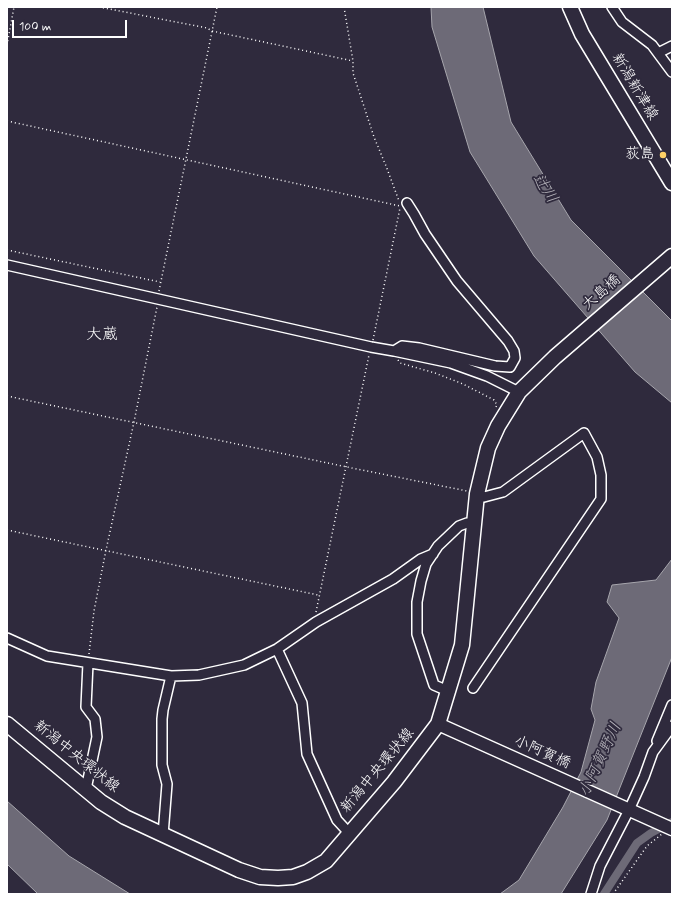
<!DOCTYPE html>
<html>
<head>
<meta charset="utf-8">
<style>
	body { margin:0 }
	#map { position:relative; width:679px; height:901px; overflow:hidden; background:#2f2a3d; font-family:Mynerve,sans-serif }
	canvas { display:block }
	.frame { position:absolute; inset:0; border:8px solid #fff; pointer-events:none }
	.scale { position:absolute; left:12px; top:20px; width:115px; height:18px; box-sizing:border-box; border:2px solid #fff; border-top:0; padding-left:5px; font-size:12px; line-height:14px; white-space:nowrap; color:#fff; -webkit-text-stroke:3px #2f2a3d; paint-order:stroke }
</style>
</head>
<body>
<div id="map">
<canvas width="679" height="901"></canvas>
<div class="frame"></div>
<div class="scale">100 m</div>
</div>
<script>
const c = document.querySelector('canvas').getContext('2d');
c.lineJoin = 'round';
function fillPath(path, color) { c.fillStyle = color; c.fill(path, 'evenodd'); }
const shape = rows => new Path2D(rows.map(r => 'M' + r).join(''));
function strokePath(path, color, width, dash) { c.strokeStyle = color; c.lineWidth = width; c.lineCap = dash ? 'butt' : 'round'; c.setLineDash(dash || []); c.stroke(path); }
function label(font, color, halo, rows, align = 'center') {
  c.font = font + ' Mynerve,"Klee One",sans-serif'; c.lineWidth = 3.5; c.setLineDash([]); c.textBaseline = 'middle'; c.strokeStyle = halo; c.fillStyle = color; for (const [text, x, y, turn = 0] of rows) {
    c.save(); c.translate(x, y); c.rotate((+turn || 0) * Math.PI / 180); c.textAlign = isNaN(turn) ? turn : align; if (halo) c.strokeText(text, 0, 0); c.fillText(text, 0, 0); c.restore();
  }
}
const water = shape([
	[431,7,483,7,511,122,571,220,672,321,672,403,635,372,534,256,470,152,432,27,431,7],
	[672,559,672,657,607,820,561,894,500,894,519,880,563,807,581,772,595,720,591,709,596,682,619,618,607,602,612,585,656,580,672,559],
	[7,801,69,856,130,894,38,894,7,864,7,801]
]);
fillPath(water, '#6d6a77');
strokePath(water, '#a7a6ad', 1);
strokePath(shape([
	[604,894,637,843,651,833,672,822]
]), '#6d6a77', 8);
const street = shape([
	[612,7,622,22,652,45,672,72],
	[658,53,672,46],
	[7,265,371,347,394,351,451,363,487,376,519,392],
	[394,351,402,346,419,348,495,366,510,367,515,358,514,351,508,341,457,281,425,234,414,214,407,203],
	[7,638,47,656,171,676,199,675,244,665,277,649,316,622,393,579,421,559,433,554],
	[277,649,302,703,307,754,337,820,349,833],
	[473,688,601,499,601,475,597,457,584,433,503,492,484,497,477,494],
	[448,691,434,685,417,634,417,602,421,581,426,564,438,546,459,526,467,523,475,524],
	[657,741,672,705],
	[86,789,97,737,95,719,86,707,88,663],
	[163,835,167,784,162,765,162,719,163,710,171,676],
	[591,894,600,866,629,810,644,777,653,752,672,726]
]);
const secondary = shape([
	[438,724,672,829]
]);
const primary = shape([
	[570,7,582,34,672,183],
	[7,724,101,802,125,817,239,870,260,877,278,878,293,877,307,872,326,861,394,782,438,724,462,645,477,494,488,448,498,426,519,392,555,357,672,256]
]);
strokePath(street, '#fff', 12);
strokePath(secondary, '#fff', 15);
strokePath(primary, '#fff', 17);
strokePath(shape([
	[99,7,207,28,212,31,353,61],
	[344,7,353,61,353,73,374,137,386,166,399,201],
	[7,45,14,7],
	[7,121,400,206],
	[7,250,160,282],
	[159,291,217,7],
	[373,340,400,208],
	[398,360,400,363,435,373,463,384,494,400,497,405,495,409],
	[7,396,347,467,467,491],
	[7,530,318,595],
	[316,612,369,355],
	[89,654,94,611,106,550,134,422,157,307],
	[613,894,647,846,662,834]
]), '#fff', 1.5, [1, 3]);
strokePath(street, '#2f2a3d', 9);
strokePath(secondary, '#2f2a3d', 12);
strokePath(primary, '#2f2a3d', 14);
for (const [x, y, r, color] of [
	[663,155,4,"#ffd166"]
]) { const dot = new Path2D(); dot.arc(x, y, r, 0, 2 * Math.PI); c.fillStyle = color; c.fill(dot); strokePath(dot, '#2f2a3d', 1.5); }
label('15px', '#fff', '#2f2a3d', [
	["新潟新津線",634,87,59],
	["大島橋",602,293,-41],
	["小阿賀橋",542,753,24],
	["新潟中央環状線",76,757,39],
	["新潟中央環状線",378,771,-50]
]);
label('15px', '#fff', '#2f2a3d', [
	["荻島",655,155]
], 'right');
label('italic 16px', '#b6b4bb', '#2f2a3d', [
	["辻川",544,189,57],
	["小阿賀野川",601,760,-65]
]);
label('16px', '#fff', '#2f2a3d', [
	["大蔵",102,336]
]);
</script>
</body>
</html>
